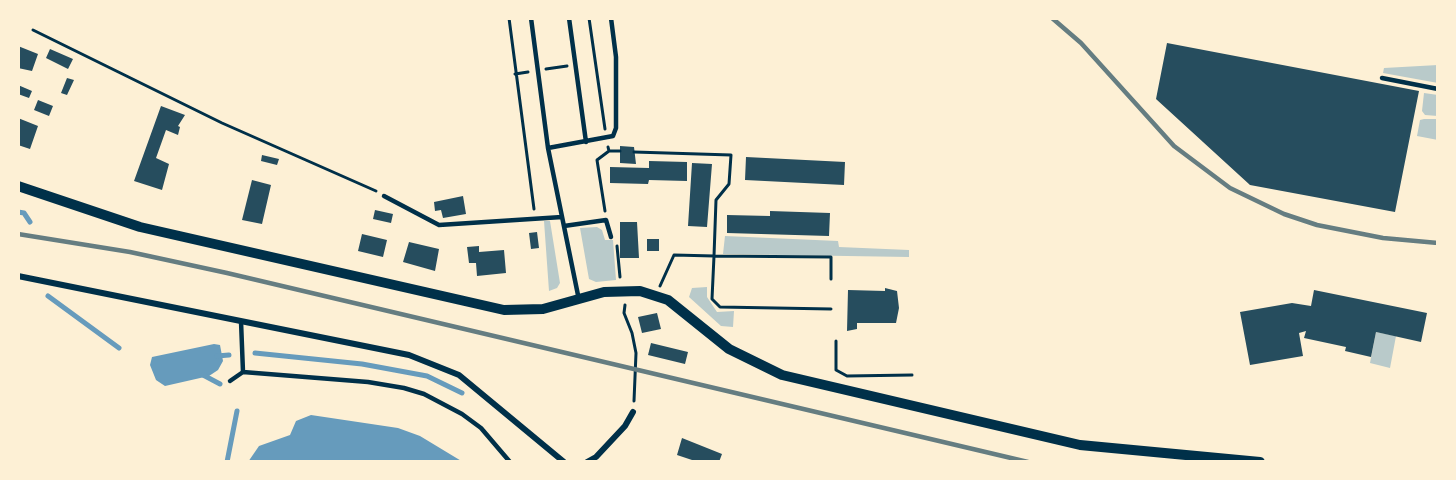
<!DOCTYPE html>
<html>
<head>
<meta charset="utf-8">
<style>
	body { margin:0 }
	#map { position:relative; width:1456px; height:480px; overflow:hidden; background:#fdf0d5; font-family:"Roboto Serif",serif }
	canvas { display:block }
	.frame { position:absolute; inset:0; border:20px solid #fdf0d5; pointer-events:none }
</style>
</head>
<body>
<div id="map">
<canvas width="1456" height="480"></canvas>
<div class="frame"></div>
</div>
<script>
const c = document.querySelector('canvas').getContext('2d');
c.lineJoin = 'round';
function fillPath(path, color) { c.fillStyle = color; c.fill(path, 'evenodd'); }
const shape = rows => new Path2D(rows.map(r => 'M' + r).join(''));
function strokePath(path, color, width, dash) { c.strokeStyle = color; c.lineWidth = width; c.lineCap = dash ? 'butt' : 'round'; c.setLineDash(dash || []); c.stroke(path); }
fillPath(shape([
	[1438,65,1438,83,1383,73,1384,68],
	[1424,93,1438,95,1438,116,1425,115,1422,111],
	[1424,119,1438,119,1438,140,1417,136,1420,120],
	[544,221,550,221,560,283,557,288,549,291],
	[597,227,602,230,605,240,613,240,616,280,596,282,589,279,580,228],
	[725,236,838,241,839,247,909,250,909,257,723,254],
	[707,287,707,297,717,312,734,311,733,327,721,326,689,297,692,288],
	[1376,332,1396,336,1390,368,1370,363]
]), '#b9caca');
fillPath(shape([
	[214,344,220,345,223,361,218,370,209,376,165,386,156,380,150,365,152,357],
	[311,415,398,428,420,436,463,462,248,462,259,446,290,435,296,421]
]), '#669bbc');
strokePath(shape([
	[18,212,24,213,30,222],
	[48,296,119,348],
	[255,353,362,364,427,376,462,393],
	[217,356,229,355],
	[203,375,220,384],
	[227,462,237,411]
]), '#669bbc', 5);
fillPath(shape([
	[1167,43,1419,91,1395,212,1250,185,1156,99],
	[18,46,38,54,32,71,18,68],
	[50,49,73,59,68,69,46,58],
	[67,78,74,80,67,95,61,93],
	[18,85,32,91,29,98,18,94],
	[38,100,53,106,49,116,34,110],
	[161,106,185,115,178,126,180,127,178,135,166,130,156,158,169,164,162,190,134,181],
	[18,118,38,126,30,149,18,145],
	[620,146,634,147,636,164,620,163],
	[262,155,279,159,277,165,261,161],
	[746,157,845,162,844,185,745,180],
	[649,161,687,162,687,181,649,180,648,184,610,183,610,167,649,168],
	[692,163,712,164,707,227,688,226],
	[252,180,271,185,262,224,242,220],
	[463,196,466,214,443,218,441,210,435,211,434,202],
	[375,210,393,214,391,223,373,219],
	[770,211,830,213,829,236,727,233,727,215,770,216],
	[620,222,637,222,639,258,620,258],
	[537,232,539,248,531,249,529,233],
	[362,234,387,240,383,257,358,251],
	[647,239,659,239,659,251,647,251],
	[409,242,439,249,435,271,403,262],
	[479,246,479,252,504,250,506,273,477,276,476,263,469,263,467,247],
	[885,288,897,291,899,308,896,323,857,323,857,329,847,331,848,290,885,291],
	[1314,290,1427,313,1421,342,1376,332,1371,357,1345,351,1346,347,1304,338,1306,331,1299,333,1303,356,1250,365,1240,312,1292,303,1311,306],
	[657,313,661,329,642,333,638,317],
	[651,343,688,352,685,364,648,355],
	[682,438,722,454,719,462,698,462,677,455]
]), '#264d5e');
strokePath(shape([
	[509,18,534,209],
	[589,18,605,129],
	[33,30,222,123,376,191],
	[546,69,567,66],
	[515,74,528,72],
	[608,147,609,151,620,151],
	[634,152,731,155,729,184,716,200,714,256,674,255,660,286],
	[605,211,597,160,609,151],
	[617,246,620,277],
	[831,279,831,257,714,256,712,299,720,307,831,309],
	[625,305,624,313,632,333,636,353,634,401],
	[836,341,836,370,847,376,912,375]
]), '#003049', 3);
strokePath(shape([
	[531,18,548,148,579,300],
	[569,18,586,142],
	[1382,78,1438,89],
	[548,148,613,136,616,128,616,57,611,18],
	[384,196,439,225,562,217],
	[564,226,606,220,611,237],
	[241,321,243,372],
	[230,381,243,372,368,382,404,388,424,394,462,414,481,428,510,462]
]), '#003049', 4.5);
strokePath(shape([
	[18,276,409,355,459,375,564,462],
	[587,462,596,457,625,426,633,412]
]), '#003049', 6);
strokePath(shape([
	[18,186,140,227,504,310,543,309,604,292,640,291,668,300,729,349,782,375,1080,445,1260,462]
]), '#003049', 10);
strokePath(shape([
	[1052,18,1081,43,1174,146,1230,188,1284,214,1317,225,1383,238,1438,243],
	[18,234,130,252,227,273,1028,462]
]), '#657d81', 4.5);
</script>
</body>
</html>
